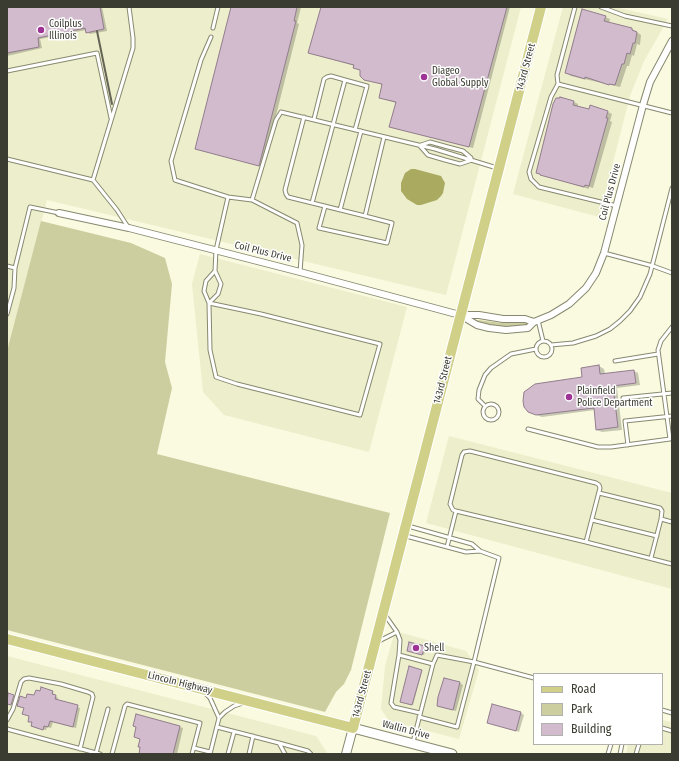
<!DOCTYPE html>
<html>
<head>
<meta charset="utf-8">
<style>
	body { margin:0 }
	#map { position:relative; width:679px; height:761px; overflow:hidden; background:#f9fadf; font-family:"Fira Sans Condensed",sans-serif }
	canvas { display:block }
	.frame { position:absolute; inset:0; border:8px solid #3b3c31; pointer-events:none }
	.legend { position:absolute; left:533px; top:673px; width:130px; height:72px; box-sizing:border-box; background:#fff; border:1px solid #b1b1ad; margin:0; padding:5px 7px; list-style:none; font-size:12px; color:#3b3c31 }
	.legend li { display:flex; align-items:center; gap:8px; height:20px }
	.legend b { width:20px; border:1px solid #b1b1ad }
</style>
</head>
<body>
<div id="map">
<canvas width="679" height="761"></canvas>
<div class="frame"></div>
<ul class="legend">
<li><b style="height:5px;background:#d1d088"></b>Road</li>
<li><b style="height:11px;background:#cdcea0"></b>Park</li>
<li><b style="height:11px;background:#d1bbcd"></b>Building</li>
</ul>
</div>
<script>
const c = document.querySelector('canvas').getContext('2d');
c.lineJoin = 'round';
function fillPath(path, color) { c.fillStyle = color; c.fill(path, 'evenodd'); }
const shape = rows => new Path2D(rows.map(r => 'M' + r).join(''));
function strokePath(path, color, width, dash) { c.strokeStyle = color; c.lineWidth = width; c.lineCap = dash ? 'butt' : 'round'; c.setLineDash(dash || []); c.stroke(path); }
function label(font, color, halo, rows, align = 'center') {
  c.font = font + ' "Fira Sans Condensed",sans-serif'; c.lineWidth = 3; c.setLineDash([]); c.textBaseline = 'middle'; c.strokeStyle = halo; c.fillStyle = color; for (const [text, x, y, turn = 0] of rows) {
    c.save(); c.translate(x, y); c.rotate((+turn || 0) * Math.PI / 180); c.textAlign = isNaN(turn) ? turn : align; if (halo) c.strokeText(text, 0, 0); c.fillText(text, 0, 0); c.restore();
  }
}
fillPath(shape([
	[7,7,521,7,446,295,47,200,7,351],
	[563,7,615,7,668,19,644,61,630,96,599,217,513,194],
	[200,254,407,307,369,452,224,415,203,392,192,284],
	[449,436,672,493,672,589,426,523],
	[395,631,466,651,479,670,459,739,389,721,381,709,385,666],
	[7,656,316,736,328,754,7,754],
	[662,720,672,722,672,754,626,754,628,744,662,744]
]), '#edeecb');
fillPath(shape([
	[41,221,131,243,165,258,172,284,165,362,172,388,157,454,390,513,351,670,344,684,336,692,325,712,7,630,7,351],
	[478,320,501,323,526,322,528,323,527,325,509,327,490,325,477,321]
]), '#cdcea0');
fillPath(shape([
	[411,169,415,169,441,176,445,183,443,193,441,196,437,200,421,205,417,205,407,199,401,191,401,183,405,173]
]), '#aaab61');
fillPath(shape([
	[7,7,102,7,107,31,90,34,87,32,86,30,40,39,42,48,7,56],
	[232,7,301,7,297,23,299,24,263,167,196,148],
	[322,7,510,7,473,148,394,128,396,103,380,98,383,85,365,79,361,70,355,66,309,53],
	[605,17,610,19,609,23,632,29,641,35,640,45,637,44,634,56,632,55,629,66,627,66,620,87,571,76,567,73],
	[574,102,578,104,578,107,590,110,608,112,612,114,610,121,612,122,593,188,589,187,589,189,542,175],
	[599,366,604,369,605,374,634,371,638,373,640,385,617,388,622,430,602,432,597,430,595,410,542,417,534,414,583,378,582,368],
	[424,647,426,648,424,655,410,651],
	[410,668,422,671,413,705,401,701],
	[460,683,463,685,456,711,441,707],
	[52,692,58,698,58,701,80,708,76,728,53,722,51,728,47,727,46,730,35,728,32,726,32,723,29,721,30,716,24,714,25,708,18,706,27,699,35,696],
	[521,713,524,715,519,732,489,722],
	[137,715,183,728,177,754,140,754,141,740,135,737,137,728]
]), '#0003');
const building = shape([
	[7,7,100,7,104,29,86,33,85,28,38,38,39,47,7,53,7,7],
	[231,7,297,7,294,21,296,21,259,166,195,149,231,7],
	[321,7,507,7,469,147,389,127,396,102,379,98,382,84,364,80,360,76,360,70,353,68,354,65,308,53,321,7],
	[582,9,606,16,604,21,632,28,632,30,637,32,635,43,633,43,630,54,627,53,624,64,622,64,615,85,609,84,609,85,585,77,585,79,565,73,582,9],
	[560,97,574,101,573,105,589,109,590,105,608,111,606,118,608,118,589,186,585,185,584,187,540,175,540,174,536,173,553,104,556,98,560,98,560,97],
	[599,365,600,374,634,370,636,383,613,386,618,427,596,430,594,408,536,415,528,412,524,407,523,401,524,392,535,384,582,377,581,368,599,365],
	[409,642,425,646,422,655,407,651,409,642],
	[409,666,422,670,412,705,400,702,409,666],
	[444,678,460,682,453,710,437,706,438,697,444,678],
	[41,687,53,691,52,694,56,695,55,699,78,705,73,727,50,721,48,727,44,726,43,730,31,726,32,722,28,722,29,716,22,714,24,708,17,706,20,696,26,698,27,694,34,695,36,690,40,691,41,687],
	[8,693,14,695,11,705,7,704,8,693],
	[492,704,521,712,516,731,487,723,492,704],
	[136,714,180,726,173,754,139,754,140,747,138,747,140,739,134,737,136,727,133,726,136,714]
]);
fillPath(building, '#d1bbcd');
strokePath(building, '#927d8e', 1);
const service = shape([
	[601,7,625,16,672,26],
	[213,28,218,7],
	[211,37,201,60,171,161,175,180,228,197,252,200,276,120,281,112,435,149,497,168],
	[7,71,97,53,111,118],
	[558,84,557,75,575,7],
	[304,117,285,190,286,194,288,197,365,216],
	[314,119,324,79,327,77,331,76,345,80,367,86,355,130],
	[421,145,430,142,448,147,463,151,471,158],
	[420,146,428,155,445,160,460,164,472,160],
	[7,159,93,180],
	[252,200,297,223,302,245,300,272],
	[312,203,345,80],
	[325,206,319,228,387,243,392,223,365,216,384,137],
	[617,206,539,187,531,179,529,172,551,97,558,84,672,113],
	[340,210,361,131],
	[128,227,117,210,93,180,133,48,133,38,129,7],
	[604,253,653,266,672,273],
	[7,266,15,268],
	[209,303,261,314,380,344,360,415,237,384,216,377,210,350,209,303,204,291,206,281,215,271],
	[209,303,218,294,221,284,215,271,216,250,228,197],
	[7,314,14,288,15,268,30,207,59,213],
	[538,320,543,341],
	'536 349a8 8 0 1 1 16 0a8 8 0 1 1-16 0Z',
	[551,345,573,343,596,336,610,329,620,321,630,311,640,297,650,274,672,188],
	[615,361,658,354],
	[623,398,672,393],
	'483 412a8 8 0 1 1 16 0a8 8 0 1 1-16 0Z',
	[485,406,478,399,479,390,485,375,491,368,511,354,536,349],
	[528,429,598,447,611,447,670,439,658,350,661,341,672,327],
	[628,445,625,421,672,416],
	[599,493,660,508,662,511,661,519],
	[456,511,586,542],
	[592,520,657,536],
	[408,526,472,544,480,551,499,558,474,662,534,678],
	[406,536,466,552,480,551],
	[447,547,456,511,453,510,450,504,462,455,464,452,470,451,596,483,599,485,600,488,586,542,672,564],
	[651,558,661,519,672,522],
	[385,615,397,632,400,640,399,655,433,664,413,742],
	[379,641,397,632],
	[399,655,391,703,394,707,420,713],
	[206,694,210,698,219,718],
	[662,710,672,713],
	[419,717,457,727,474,662,437,655,433,664],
	[7,720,13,709,21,682,24,679,29,678,61,684,88,692,92,694,93,697,80,749],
	[217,727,279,743,285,754],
	[662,728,672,731],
	[7,729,100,754],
	[279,743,308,751,311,754],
	[194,748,210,752],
	[96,753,108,709],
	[112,754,125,706,127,704,200,723,192,754],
	[210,754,219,718,225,712,234,706,243,703],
	[228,754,234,732],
	[249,754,253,736],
	[608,754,611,744],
	[620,754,622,744],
	[636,754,639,744]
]);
const minor = shape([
	[59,213,129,228,300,272,460,315,479,315,503,319,525,319,534,322],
	[462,316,477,325,489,328,506,330,528,328,534,322,551,315,569,304,586,288,596,273,604,253,643,105,650,82,672,41]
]);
const tertiary = shape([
	[346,754,353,728]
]);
const secondary = shape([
	[353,728,452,754]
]);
const primary = shape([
	[7,639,353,728,541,7]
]);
strokePath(service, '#888970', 5);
strokePath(minor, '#888970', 8);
strokePath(tertiary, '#888970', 10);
strokePath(secondary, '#888970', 11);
strokePath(primary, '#fff', 12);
strokePath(service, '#fff', 3);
strokePath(minor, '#fff', 6);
strokePath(tertiary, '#fff', 8);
strokePath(secondary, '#fff', 9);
strokePath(primary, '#d1d088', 10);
strokePath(shape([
	[97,31,112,104]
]), '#636455', 2);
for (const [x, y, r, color] of [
	[41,30,4,"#9e3395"],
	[424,77,4,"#9e3395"],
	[569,397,4,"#9e3395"],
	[416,648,4,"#9e3395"]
]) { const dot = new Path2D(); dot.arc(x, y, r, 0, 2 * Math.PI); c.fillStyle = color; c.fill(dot); strokePath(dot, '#fff', 1.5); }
label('10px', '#3b3c31', '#fff', [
	["Coilplus",49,24],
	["Illinois",49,36],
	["Diageo",432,71],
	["Global Supply",432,83],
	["Plainfield",577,391],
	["Police Department",577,403],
	["Shell",424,648]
], 'left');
label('10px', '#3b3c31', '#fff', [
	["143rd Street",526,67,-75],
	["Coil Plus Drive",610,192,-75],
	["Coil Plus Drive",263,252,14],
	["143rd Street",443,380,-76],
	["Lincoln Highway",180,683,14],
	["143rd Street",362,694,-75],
	["Wallin Drive",406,730,15]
]);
</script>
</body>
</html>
